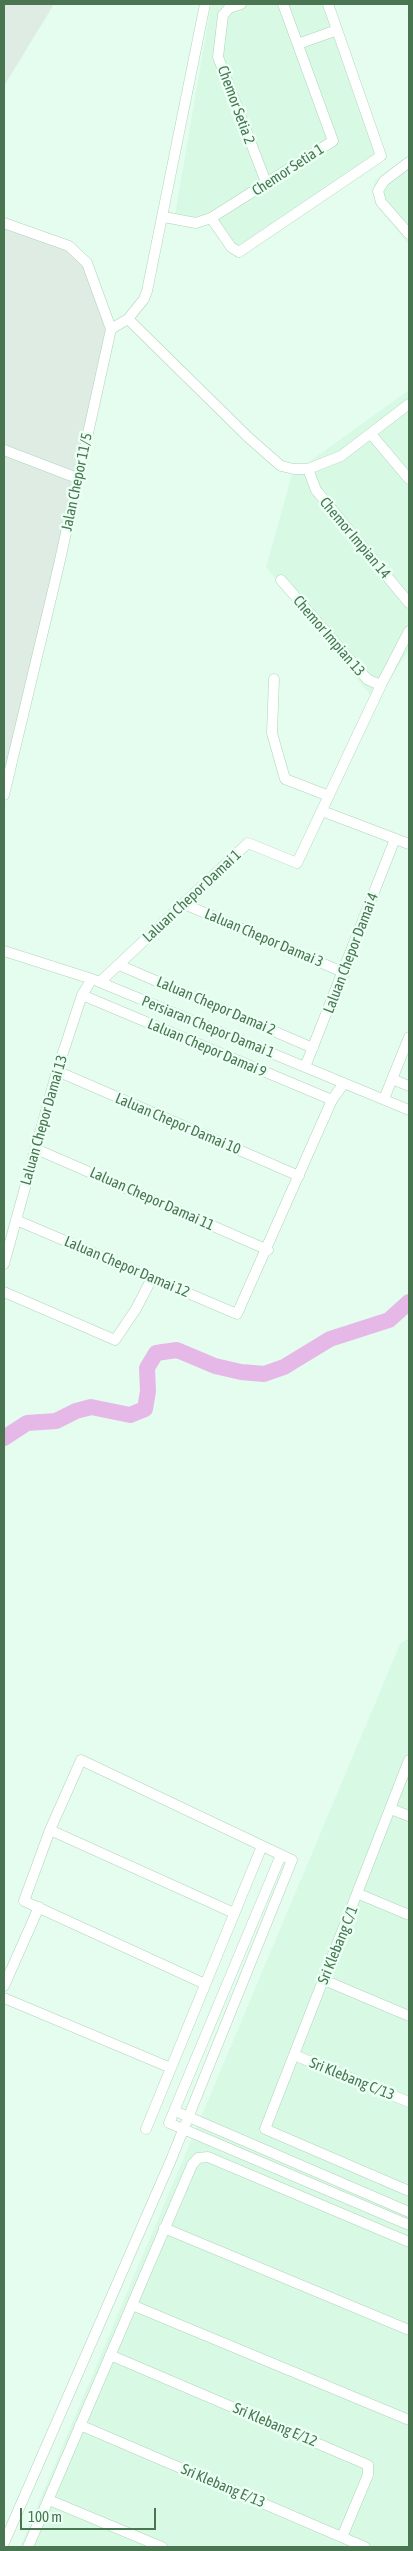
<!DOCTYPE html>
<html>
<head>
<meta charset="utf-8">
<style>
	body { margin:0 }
	#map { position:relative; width:413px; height:2551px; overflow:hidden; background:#e4fdef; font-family:"Asap Condensed",sans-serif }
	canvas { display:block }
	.frame { position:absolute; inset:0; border:5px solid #497651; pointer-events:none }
	.scale { position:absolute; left:20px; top:2508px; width:136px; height:22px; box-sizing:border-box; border:2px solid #497651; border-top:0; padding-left:6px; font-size:15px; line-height:18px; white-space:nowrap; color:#497651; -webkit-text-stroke:4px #ebfff4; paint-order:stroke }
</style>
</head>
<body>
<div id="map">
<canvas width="413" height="2551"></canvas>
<div class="frame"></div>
<div class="scale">100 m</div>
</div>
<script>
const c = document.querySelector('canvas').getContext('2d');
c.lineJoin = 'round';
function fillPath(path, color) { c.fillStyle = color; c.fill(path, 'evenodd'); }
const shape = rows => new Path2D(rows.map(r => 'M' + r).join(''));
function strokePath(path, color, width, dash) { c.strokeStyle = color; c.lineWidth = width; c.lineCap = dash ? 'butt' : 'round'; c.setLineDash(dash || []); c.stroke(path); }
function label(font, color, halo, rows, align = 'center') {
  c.font = font + ' "Asap Condensed",sans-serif'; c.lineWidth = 5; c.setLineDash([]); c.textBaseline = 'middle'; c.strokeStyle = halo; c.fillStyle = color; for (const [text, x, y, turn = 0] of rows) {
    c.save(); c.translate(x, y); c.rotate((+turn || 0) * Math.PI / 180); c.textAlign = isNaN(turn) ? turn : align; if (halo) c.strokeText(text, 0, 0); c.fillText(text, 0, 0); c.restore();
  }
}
fillPath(shape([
	[211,4,332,4,386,158,236,258,210,223,175,215],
	[409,157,409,245,376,205,374,181],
	[409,390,409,650,375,701,266,567,292,474],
	[409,1638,409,2547,20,2547,400,1644]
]), '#d8fae5');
fillPath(shape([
	[4,4,54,4,4,86],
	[4,223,69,246,87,263,115,333,4,795]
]), '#deece3');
strokePath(shape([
	[4,1438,27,1423,56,1421,76,1411,91,1407,130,1415,145,1409,148,1391,147,1368,156,1353,177,1350,215,1366,241,1372,264,1374,284,1367,330,1339,389,1320,409,1302]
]), '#e6b8e7', 16);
const minor = shape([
	[241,4,229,8,223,15,218,57,267,185],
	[298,44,337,30],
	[409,162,384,181,378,191,381,202,409,234],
	[164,217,196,223,211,218,333,141,283,4],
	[211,218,231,247,239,252,381,156,328,4],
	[4,223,69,246,87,263,111,329,58,569,4,795],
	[128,319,249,438,281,466,294,469,308,469,341,456,409,404],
	[111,329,128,319,144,299,147,291,205,4],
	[371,434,409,479],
	[4,450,77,478],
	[308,469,316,490,409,603],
	[281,580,367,679,373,682,381,685,409,631],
	[274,679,272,733,285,779,329,796],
	[322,811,409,844],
	[184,904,345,973],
	[4,951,92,979,409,1110],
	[119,965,313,1048],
	[100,982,248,843,297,863,381,685],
	[82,995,332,1100],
	[305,1067,395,839],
	[57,1071,299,1176],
	[392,1079,409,1086],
	[384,1099,409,1037],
	[36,1149,268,1250],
	[16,1220,237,1314,332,1100,344,1083],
	[4,1264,57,1071,82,995,92,979],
	[4,1292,115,1340,136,1309,152,1278],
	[409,1760,265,2129,409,2191],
	[391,1809,409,1816],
	[50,1830,234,1913],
	[281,1855,169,2123,409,2225],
	[359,1894,409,1915],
	[324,1980,409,2016],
	[4,1986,39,1907],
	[4,1998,171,2068],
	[294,2055,409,2102],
	[175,2111,409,2212],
	[146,2129,262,1846],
	[164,2228,409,2330],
	[132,2305,409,2420],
	[110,2355,368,2465,368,2475,342,2537],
	[80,2425,365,2547],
	[49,2500,162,2547],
	[4,2543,171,2160,292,1860,81,1760,50,1830,24,1901,205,1984],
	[28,2547,192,2165,198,2158,208,2157,409,2242]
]);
strokePath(minor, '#afd4ba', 11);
strokePath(minor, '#fff', 10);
label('15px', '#497651', '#ebfff4', [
	["Chemor Setia 2",236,105,70],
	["Chemor Setia 1",288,170,-33],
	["Jalan Chepor 11/5",77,482,-78],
	["Chemor Impian 14",355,538,50],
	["Chemor Impian 13",329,636,49],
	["Laluan Chepor Damai 1",192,896,-43],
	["Laluan Chepor Damai 3",264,938,23],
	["Laluan Chepor Damai 4",351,953,-69],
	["Laluan Chepor Damai 2",216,1006,23],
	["Persiaran Chepor Damai 1",208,1027,22],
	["Laluan Chepor Damai 9",207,1048,23],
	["Laluan Chepor Damai 13",44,1120,-74],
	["Laluan Chepor Damai 10",178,1124,23],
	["Laluan Chepor Damai 11",152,1199,24],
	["Laluan Chepor Damai 12",127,1267,23],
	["Sri Klebang C/1",338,1945,-68],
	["Sri Klebang C/13",352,2079,22],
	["Sri Klebang E/12",275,2425,23],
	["Sri Klebang E/13",223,2486,23]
]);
</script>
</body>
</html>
